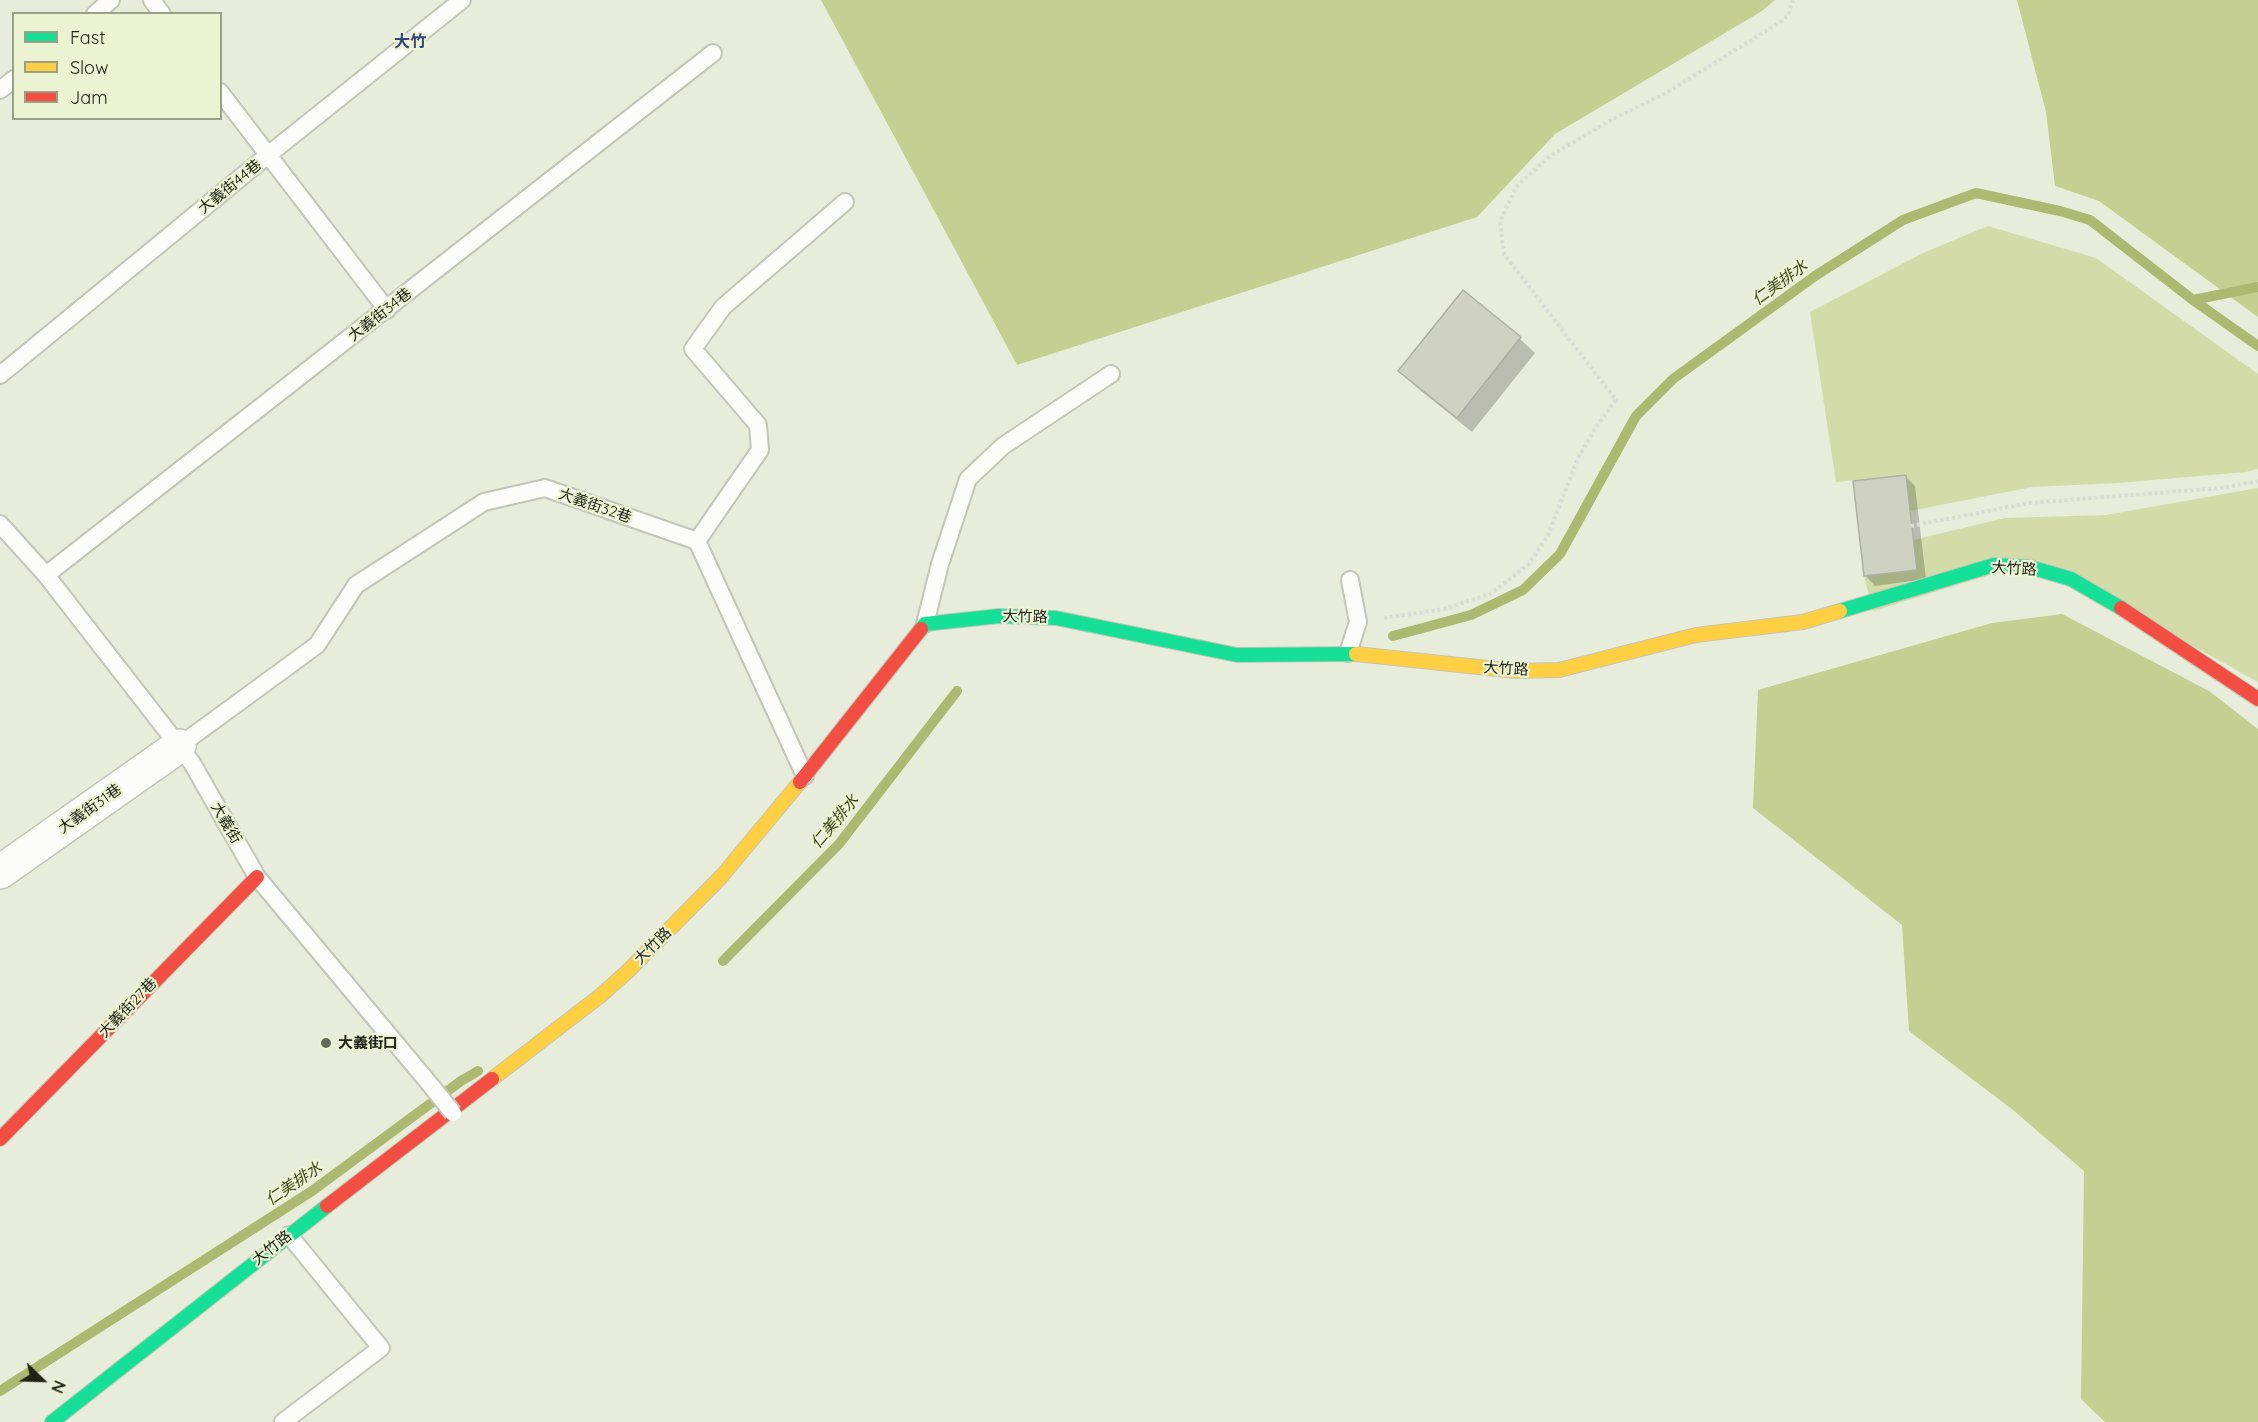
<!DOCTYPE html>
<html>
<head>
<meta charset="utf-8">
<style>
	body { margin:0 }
	#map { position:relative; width:2258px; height:1422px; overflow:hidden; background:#e8ecda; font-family:Quicksand,sans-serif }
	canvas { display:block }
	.legend { position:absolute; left:12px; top:12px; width:210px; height:108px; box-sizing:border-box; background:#ecf3d3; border:2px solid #9a9f87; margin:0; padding:8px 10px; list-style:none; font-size:18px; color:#202216 }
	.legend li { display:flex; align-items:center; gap:12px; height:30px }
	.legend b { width:30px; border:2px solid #9a9f87 }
	.north { position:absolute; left:12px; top:1350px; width:60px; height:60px; -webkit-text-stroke:4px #ecf3d3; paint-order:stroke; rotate:113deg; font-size:16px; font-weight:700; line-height:24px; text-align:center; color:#202216 }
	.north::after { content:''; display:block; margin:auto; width:21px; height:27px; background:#202216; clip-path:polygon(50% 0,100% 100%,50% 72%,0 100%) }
</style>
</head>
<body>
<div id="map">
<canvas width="2258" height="1422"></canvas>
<ul class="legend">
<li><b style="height:8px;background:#16e098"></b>Fast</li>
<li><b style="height:8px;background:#ffcf43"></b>Slow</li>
<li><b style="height:8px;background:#f24e42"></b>Jam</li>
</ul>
<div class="north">N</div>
</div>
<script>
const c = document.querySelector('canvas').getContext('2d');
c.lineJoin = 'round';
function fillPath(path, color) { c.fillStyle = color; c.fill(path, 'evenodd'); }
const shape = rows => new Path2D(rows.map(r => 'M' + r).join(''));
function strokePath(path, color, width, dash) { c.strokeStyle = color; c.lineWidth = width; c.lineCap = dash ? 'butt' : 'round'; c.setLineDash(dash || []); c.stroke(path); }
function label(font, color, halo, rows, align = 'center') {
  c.font = font + ' Quicksand,"Noto Sans TC",sans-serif'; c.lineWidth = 4.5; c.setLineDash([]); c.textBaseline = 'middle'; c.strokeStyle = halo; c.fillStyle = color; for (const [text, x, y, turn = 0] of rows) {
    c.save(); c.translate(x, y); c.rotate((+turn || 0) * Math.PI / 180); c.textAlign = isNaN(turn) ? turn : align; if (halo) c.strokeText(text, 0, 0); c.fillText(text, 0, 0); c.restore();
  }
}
fillPath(shape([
	[1988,226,2096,258,2258,374,2258,469,2246,472,2118,483,2032,487,1910,511,1906,475,1836,482,1810,312,1925,252],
	[2258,488,2258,682,2038,560,1873,611,1864,576,1916,570,1913,540,2005,518,2106,515]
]), '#d3dca8');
fillPath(shape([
	[821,0,1775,0,1762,11,1555,134,1477,217,1017,365],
	[2017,0,2258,0,2258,317,2099,201,2055,186,2046,112],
	[2062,614,2209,691,2258,729,2258,1422,2105,1422,2081,1399,2084,1171,2013,1110,1909,1031,1902,925,1753,808,1758,690,1992,623]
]), '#c5cf92');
fillPath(shape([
	[1463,293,1520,339,1535,353,1472,432,1415,386,1400,371],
	[1905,476,1915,486,1926,579,1875,586,1865,575]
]), '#0003');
strokePath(shape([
	[2193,300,2258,287],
	[1393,636,1471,615,1523,590,1560,554,1636,416,1673,379,1815,276,1903,220,1976,193,2060,211,2090,220,2193,300,2258,346],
	[723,961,839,844,957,691],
	[0,1391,312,1191,461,1081,478,1071]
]), '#adb870', 10);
const building = shape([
	[1463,290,1521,337,1457,418,1398,371,1463,290],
	[1906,475,1917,570,1864,576,1853,481,1906,475]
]);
fillPath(building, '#cfd2c3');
strokePath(building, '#acafa1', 1.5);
const lane = shape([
	[152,0,162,14],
	[95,14,111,0],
	[0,90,14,79],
	[220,92,387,310],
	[0,375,268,155,462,0],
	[0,524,46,575,192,763,257,877,433,1088],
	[697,541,760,450,758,425,693,349,723,307,845,202],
	[46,575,713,53],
	[925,624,940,564,968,479,1003,446,1111,374],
	[1348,653,1358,622,1350,580],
	[179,746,317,645,356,585,484,502,545,488,697,541,805,776],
	[283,1422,381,1348,289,1235]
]);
const street = shape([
	[0,872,179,746]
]);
const fast = shape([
	[1840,611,1994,565,2030,567,2071,579,2121,608],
	[921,629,925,624,999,616,1056,618,1237,655,1356,654],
	[52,1422,327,1206]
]);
const slow = shape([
	[1356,654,1516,671,1559,670,1696,635,1803,622,1840,611],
	[492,1079,600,996,627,972,721,877,800,782]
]);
const jam = shape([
	[2121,608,2258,699],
	[800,782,921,629],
	[0,1139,257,877],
	[327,1206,492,1079]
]);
strokePath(lane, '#c3c6b8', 20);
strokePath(street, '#c3c6b8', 36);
strokePath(fast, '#c3c6b8', 16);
strokePath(slow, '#c3c6b8', 16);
strokePath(jam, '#c3c6b8', 16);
strokePath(shape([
	[1911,526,2029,503,2221,488,2258,481],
	[1384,618,1444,609,1490,594,1529,564,1548,535,1578,458,1595,429,1616,400,1504,254,1500,221,1517,186,1550,156,1611,120,1666,93,1782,21,1788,15,1793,0]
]), '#dadbd5', 4, [3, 3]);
strokePath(lane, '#fcfcf9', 16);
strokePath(street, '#fcfcf9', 33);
strokePath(fast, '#16e098', 14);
strokePath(slow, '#ffcf43', 14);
strokePath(jam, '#f24e42', 14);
const laneBridge = shape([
	[433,1088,453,1113]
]);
strokePath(laneBridge, '#c3c6b8', 20, []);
strokePath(laneBridge, '#fcfcf9', 16);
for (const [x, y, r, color] of [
	[326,1043,6,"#66695b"]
]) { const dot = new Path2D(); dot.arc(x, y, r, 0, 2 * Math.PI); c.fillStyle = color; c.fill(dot); strokePath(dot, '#ecf3d3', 2); }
label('15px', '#202216', '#ecf3d3', [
	["大義街44巷",230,187,-39],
	["大義街34巷",380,315,-38],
	["大義街32巷",595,506,19],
	["大竹路",2014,569,3],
	["大竹路",1025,617,1],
	["大竹路",1506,669,3],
	["大義街31巷",90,809,-35],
	["大義街",226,823,60],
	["大竹路",653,946,-45],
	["大義街27巷",128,1008,-46],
	["大竹路",272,1248,-38]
]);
label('bold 15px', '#202216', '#ecf3d3', [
	["大義街口",338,1043]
], 'left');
label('bold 16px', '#314780', '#ecf3d3', [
	["大竹",410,42]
]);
label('italic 16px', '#40461e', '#ecf3d3', [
	["仁美排水",1780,283,-36],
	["仁美排水",835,822,-50],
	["仁美排水",294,1184,-34]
]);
</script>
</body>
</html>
